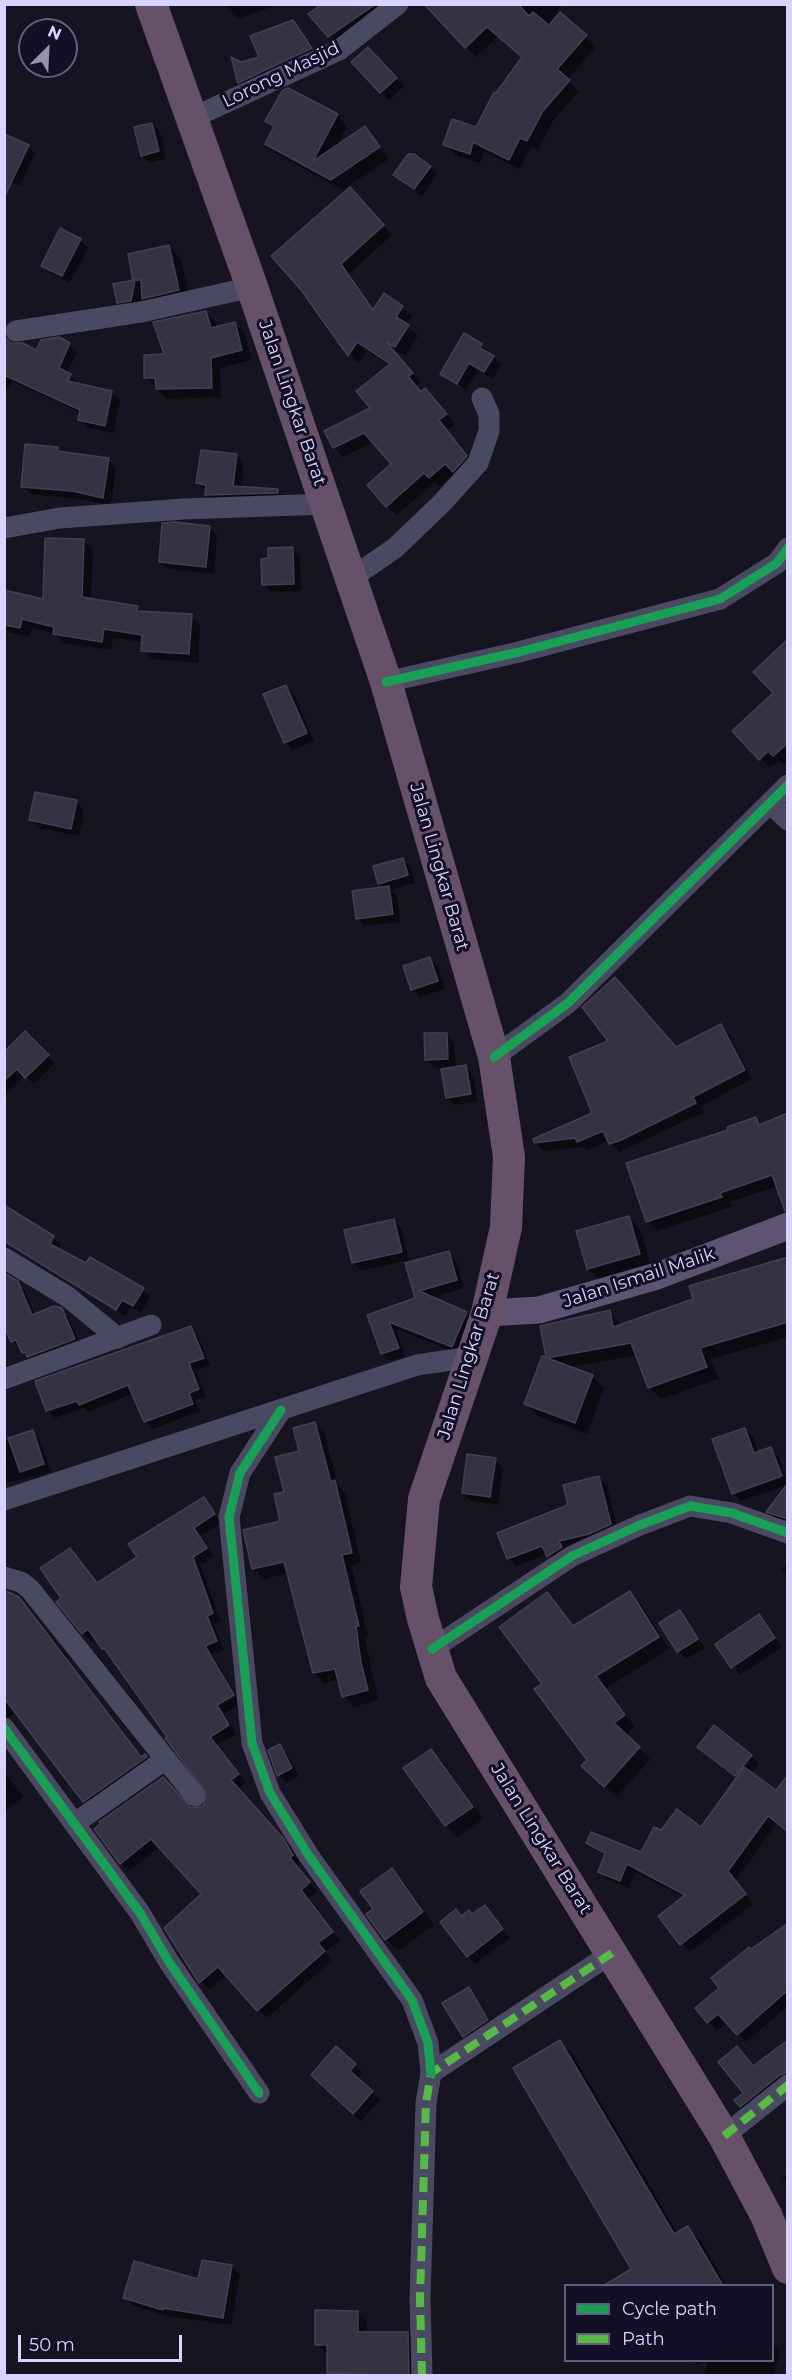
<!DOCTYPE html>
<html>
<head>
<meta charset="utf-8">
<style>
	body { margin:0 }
	#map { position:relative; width:792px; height:2380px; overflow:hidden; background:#161421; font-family:Montserrat,sans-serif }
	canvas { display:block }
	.frame { position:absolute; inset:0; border:6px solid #d9d4ff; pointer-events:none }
	.legend { position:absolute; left:564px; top:2284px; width:210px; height:78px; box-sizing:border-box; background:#130f26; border:2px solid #625e7d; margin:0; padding:8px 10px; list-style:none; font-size:18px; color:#d9d4ff }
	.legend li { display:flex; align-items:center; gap:12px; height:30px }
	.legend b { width:30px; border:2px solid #625e7d }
	.north { position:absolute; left:18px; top:18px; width:60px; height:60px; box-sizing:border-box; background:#130f26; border:2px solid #625e7d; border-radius:50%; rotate:24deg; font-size:16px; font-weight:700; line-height:24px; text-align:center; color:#d9d4ff }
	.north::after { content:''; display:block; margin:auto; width:21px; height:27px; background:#9591b1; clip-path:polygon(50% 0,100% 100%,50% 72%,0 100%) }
	.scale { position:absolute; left:18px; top:2335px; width:164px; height:27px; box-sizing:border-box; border:3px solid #d9d4ff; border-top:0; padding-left:8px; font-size:18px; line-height:21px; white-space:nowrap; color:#d9d4ff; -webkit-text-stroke:4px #130f26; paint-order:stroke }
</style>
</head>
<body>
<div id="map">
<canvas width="792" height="2380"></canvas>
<div class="frame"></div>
<ul class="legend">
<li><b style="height:8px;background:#1a9f57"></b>Cycle path</li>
<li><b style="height:8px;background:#58b947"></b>Path</li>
</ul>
<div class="north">N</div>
<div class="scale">50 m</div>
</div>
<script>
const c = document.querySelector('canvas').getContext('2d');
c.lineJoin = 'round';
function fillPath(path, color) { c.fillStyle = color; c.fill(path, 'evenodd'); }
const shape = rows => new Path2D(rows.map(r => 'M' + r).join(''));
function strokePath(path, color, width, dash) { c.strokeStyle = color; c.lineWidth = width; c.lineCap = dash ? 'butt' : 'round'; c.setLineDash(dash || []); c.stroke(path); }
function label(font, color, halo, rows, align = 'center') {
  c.font = font + ' Montserrat,sans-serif'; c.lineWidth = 6; c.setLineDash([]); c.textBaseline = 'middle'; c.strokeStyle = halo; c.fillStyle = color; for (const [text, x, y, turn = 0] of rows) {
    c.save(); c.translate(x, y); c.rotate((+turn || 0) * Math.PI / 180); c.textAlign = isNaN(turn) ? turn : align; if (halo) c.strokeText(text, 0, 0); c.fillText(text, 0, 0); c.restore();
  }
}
fillPath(shape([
	[223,4,280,4,238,19],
	[325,4,396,4,339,45,330,36],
	[426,4,521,9,524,4,562,4,557,12,596,47,567,80,579,91,553,121,538,150,531,147,519,169,484,151,480,163,455,155,445,144,477,129,524,58,499,36,476,57],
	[292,21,313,46,268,67,268,70,315,49,322,59,250,93,239,82,241,64,261,58],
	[376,57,404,86,389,100,381,92],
	[337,115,347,126,336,147,365,128,389,159,343,190,277,154,266,144,275,129,267,121],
	[152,124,160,132,166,159,150,163,142,155],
	[28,147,35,154,20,186,4,178],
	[430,167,437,175,422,196,395,175],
	[359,199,392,235,349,274,374,310,402,307,412,316,406,325,418,336,405,356,392,348,421,383,416,385,422,393,435,400,455,424,447,430,475,467,455,473,439,487,435,482,397,515,387,506,393,465,373,442,343,457,334,447,372,408,390,366,367,351,358,364,303,289],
	[80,240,88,248,70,283,51,273,43,265],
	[169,247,181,259,190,302,155,310,145,300,143,312,130,314,118,302,115,285,135,281,130,255],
	[205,312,215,322,217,329,235,324,245,334,251,360,220,368,221,397,167,399,146,378],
	[4,336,12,344,37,352,69,344,77,352,67,373,78,383,77,385,112,392,120,400,113,433,88,428,80,420,81,413,12,381,7,390,4,388],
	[481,345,501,365,493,379,478,370,466,390,442,373],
	[57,448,62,453,108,460,116,468,111,505,81,499,31,494,23,486],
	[236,455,244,463,241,488,277,490,285,498,214,502,207,495,207,491,197,483],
	[209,527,217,535,214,574,168,569,160,561],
	[83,541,93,550,91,600,137,607,143,613,191,616,200,625,198,663,152,659,143,650,143,642,113,638,111,650,64,643,55,634,32,628,29,637,9,632,4,627,4,603,44,601],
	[292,549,300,557,301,591,272,592,264,584],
	[788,654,788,760,783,764,779,760,770,768,734,731,775,693],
	[286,687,294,694,314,741,293,750,285,742],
	[76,802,84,810,79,836,39,828,31,820],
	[402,859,410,867,415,883,391,890,397,896,400,922,365,926,358,918,385,889,380,883],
	[430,959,438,967,445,989,420,997,412,989],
	[721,1026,729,1034,752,1079,701,1106,704,1112,619,1152,609,1140,587,1150,584,1147,544,1151,535,1142,594,1114,611,1042,677,1048],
	[25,1033,55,1063,34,1084,25,1076,4,1096,4,1055],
	[446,1034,454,1042,456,1068,465,1067,473,1075,478,1101,455,1105,447,1097,451,1067,435,1068,427,1060],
	[756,1119,763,1125,778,1186,729,1202,731,1207,657,1231,648,1221,730,1131],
	[4,1206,53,1238,61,1245,58,1250,143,1289,150,1297,141,1313,130,1306,125,1316,4,1242],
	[628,1217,640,1229,651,1266,600,1280,588,1268],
	[393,1220,401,1228,409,1260,361,1271,353,1263],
	[448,1253,456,1261,464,1288,431,1298,466,1313,474,1321,460,1354,396,1329,405,1356,390,1361,382,1353,369,1316,417,1298,407,1264],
	[788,1261,788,1337,711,1359,718,1379,661,1399,649,1387,638,1355,569,1367,592,1376,604,1388,587,1434,538,1416,526,1404,548,1359,542,1327,610,1312,622,1326,695,1300],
	[17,1283,25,1291,35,1315,61,1310,69,1318,82,1347,31,1360,12,1341],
	[190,1328,198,1336,210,1365,196,1371,206,1396,195,1400,200,1411,153,1429,145,1421,134,1393,88,1412,84,1408,55,1418,47,1410],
	[315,1424,325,1434,338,1486,345,1493,361,1563,352,1566,368,1636,365,1637,378,1700,354,1707,344,1696,339,1680,324,1683,314,1672,289,1573,264,1579,253,1568,282,1522,286,1493],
	[745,1429,753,1437,758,1453,771,1449,779,1457,788,1485,741,1501,733,1493],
	[32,1432,40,1440,51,1472,4,1484,4,1441],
	[495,1460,503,1468,498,1505,471,1501,463,1493],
	[599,1478,607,1486,618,1532,557,1563,548,1554,516,1566,508,1558],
	[788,1485,788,1524,776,1520,768,1511],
	[204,1499,222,1523,201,1536,214,1556,200,1565,221,1622,214,1624,224,1650,212,1654,241,1704,224,1714,236,1734,216,1746,246,1783,238,1789,291,1848,300,1864,297,1866,317,1891,308,1899,340,1940,325,1952,332,1960,267,2018,227,1975,208,1990,166,1928,203,1894,160,1847,129,1871,121,1863,171,1787,191,1809,204,1807,209,1793,111,1657,96,1638,91,1641,83,1633,63,1599,70,1550,98,1584,139,1557],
	[788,1562,788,1577,781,1571],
	[4,1592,23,1604,68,1657,66,1658,142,1758,145,1756,154,1765,93,1809,17,1712,4,1721],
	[630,1593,641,1604,669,1649,606,1688,635,1727,625,1735,650,1759,617,1797,595,1777,589,1760,544,1684,547,1594,574,1627],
	[680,1612,705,1648,686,1659,678,1651],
	[759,1616,782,1647,740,1675,717,1645],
	[279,1746,287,1754,299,1776,286,1783,279,1775],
	[431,1751,443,1763,483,1819,458,1837,446,1825],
	[707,1754,751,1756,759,1764,751,1774,776,1792,777,1823,735,1881,753,1904,690,1952,682,1944,684,1897,635,1872,629,1888,608,1880,600,1871,606,1856,588,1843,642,1854,662,1832,701,1829,738,1779],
	[4,1772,24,1797,4,1812],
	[392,1870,404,1882,434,1925,398,1951,386,1939,375,1910],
	[485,1907,510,1938,475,1964,468,1956,462,1917,473,1916],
	[788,1936,788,2006,746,2042,728,2022,717,2031,697,2008,721,1989,751,1951],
	[469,1989,495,2028,472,2044,464,2036],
	[560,2042,573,2055,678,2234,688,2228,701,2241,727,2286,606,2286,633,2270],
	[788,2042,788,2090,752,2117,741,2106,745,2093,737,2048,754,2067],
	[336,2048,363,2073,357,2079,380,2100,361,2121,313,2075],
	[788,2174,788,2185,782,2178],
	[232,2267,240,2275,231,2325,171,2317,133,2306,125,2298,199,2281],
	[358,2312,367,2322,367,2333,408,2333,417,2343,418,2376,331,2376,329,2373,329,2354,316,2344],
	[772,2343,780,2350,774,2376,704,2376,708,2361,697,2366,692,2360,772,2360]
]), '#0007');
const building = shape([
	[322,4,376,4,328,37,308,14,322,4],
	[424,4,518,4,529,16,533,12,549,25,560,12,587,35,557,69,570,80,543,111,527,141,520,138,509,160,473,142,470,154,443,145,452,119,476,127,494,92,496,93,522,57,487,27,465,48,424,4],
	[293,20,312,48,238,83,231,57,241,62,259,57,250,36,293,20],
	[368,47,397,78,380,93,351,62,368,47],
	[288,88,338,114,313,161,365,126,380,147,331,180,265,144,274,126,265,121,282,91,288,88],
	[152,123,159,151,141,156,134,127,152,123],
	[4,134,29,145,4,198,4,134],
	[408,154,414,154,431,166,414,189,393,175,408,154],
	[350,187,384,225,341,264,373,310,384,293,403,306,396,317,409,325,395,347,387,343,413,373,408,376,421,392,425,388,447,414,439,420,467,456,453,472,445,464,429,478,424,473,386,507,367,485,391,464,364,433,333,448,324,431,370,408,356,391,390,364,357,342,348,356,301,290,271,256,350,187],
	[60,228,81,239,62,276,41,266,60,228],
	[169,245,179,290,142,299,141,280,135,280,131,301,117,303,113,284,133,280,128,254,169,245],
	[206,311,211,328,235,322,242,350,211,358,212,388,156,389,155,378,144,378,144,355,164,354,153,322,206,311],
	[464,333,482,344,480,348,494,356,484,372,469,363,457,384,440,374,464,333],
	[4,336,11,343,23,343,36,350,41,340,59,337,70,343,59,368,71,374,68,381,112,391,105,426,78,420,80,410,4,375,4,336],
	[25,444,58,447,57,451,109,458,103,498,72,491,21,487,25,444],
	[201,450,237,454,233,486,278,489,278,493,205,495,206,485,196,483,201,450],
	[175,522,210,526,206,567,159,562,162,523,175,522],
	[45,538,84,539,82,597,138,606,137,611,192,614,189,654,141,651,142,635,104,629,102,642,53,634,54,627,22,619,20,628,4,625,4,590,43,599,45,538],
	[293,547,294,584,262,585,261,559,268,558,268,548,293,547],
	[788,639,788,743,773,756,768,751,759,760,732,731,773,693,753,672,788,639],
	[286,685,307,733,284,743,263,694,286,685],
	[35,792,77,800,71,829,29,820,35,792],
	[403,858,408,875,378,884,373,866,403,858],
	[389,886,393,914,356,919,352,891,389,886],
	[430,957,438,981,411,990,403,966,430,957],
	[615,977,676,1047,721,1024,745,1070,693,1097,696,1103,619,1141,609,1144,603,1131,577,1142,575,1138,534,1143,533,1139,592,1113,569,1057,608,1041,582,1007,615,977],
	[25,1031,49,1055,25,1078,17,1069,4,1081,4,1052,25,1031],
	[424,1033,447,1033,448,1059,425,1060,424,1033],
	[466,1065,471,1094,446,1098,441,1069,466,1065],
	[788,1113,788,1210,785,1211,772,1175,720,1193,722,1197,646,1222,626,1163,728,1130,727,1127,756,1117,759,1125,788,1113],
	[4,1205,54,1236,50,1244,86,1263,90,1257,144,1288,133,1306,122,1300,116,1310,4,1241,4,1205],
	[629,1216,640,1254,587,1269,576,1231,629,1216],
	[394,1219,402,1252,352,1263,344,1230,394,1219],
	[449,1251,457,1280,419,1291,467,1312,452,1347,389,1322,399,1348,381,1354,367,1315,415,1298,405,1263,449,1251],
	[788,1257,788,1322,700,1348,707,1367,648,1388,631,1343,547,1358,593,1375,575,1423,524,1404,542,1356,546,1357,540,1326,610,1310,613,1327,693,1299,689,1286,788,1257],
	[4,1273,18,1281,32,1315,54,1306,62,1308,75,1339,27,1357,25,1352,22,1353,16,1340,11,1342,4,1326,4,1273],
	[191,1326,204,1358,189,1363,199,1389,189,1393,193,1404,144,1422,128,1385,79,1405,77,1401,46,1411,35,1381,191,1326],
	[315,1422,331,1482,335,1480,352,1553,342,1555,359,1626,356,1626,361,1663,368,1690,342,1697,335,1669,313,1673,284,1562,252,1569,243,1530,280,1521,274,1494,284,1492,275,1457,299,1451,293,1428,315,1422],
	[745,1428,754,1453,771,1447,782,1476,732,1494,712,1439,745,1428],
	[33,1430,44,1464,20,1472,8,1438,33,1430],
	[467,1454,496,1458,490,1497,462,1493,467,1454],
	[599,1476,611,1524,589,1534,559,1541,562,1547,547,1557,542,1546,507,1559,497,1533,568,1505,563,1485,599,1476],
	[788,1483,788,1519,766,1512,788,1483],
	[204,1497,215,1514,194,1528,207,1548,193,1557,213,1613,207,1616,217,1641,205,1646,234,1695,217,1705,229,1725,210,1737,239,1774,231,1780,283,1838,293,1855,290,1858,310,1882,301,1890,333,1932,318,1943,325,1951,257,2011,218,1967,199,1983,164,1928,201,1894,151,1839,120,1864,94,1829,100,1824,99,1822,163,1777,191,1808,203,1806,207,1794,165,1738,167,1737,104,1648,102,1649,88,1629,82,1634,56,1602,61,1598,40,1568,70,1548,97,1583,137,1557,128,1544,204,1497],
	[4,1590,19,1597,141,1757,145,1754,147,1757,83,1802,4,1698,4,1590],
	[630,1591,659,1637,596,1676,625,1715,614,1723,640,1747,604,1787,581,1766,587,1760,534,1689,542,1684,499,1627,547,1592,573,1626,630,1591],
	[680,1610,698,1639,677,1652,659,1623,680,1610],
	[759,1614,775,1638,731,1668,715,1644,759,1614],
	[714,1725,752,1755,735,1776,697,1747,714,1725],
	[280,1744,292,1768,277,1776,268,1750,280,1744],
	[431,1749,473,1807,445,1826,403,1768,431,1749],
	[744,1767,776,1790,788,1775,788,1832,768,1816,728,1871,746,1894,680,1945,658,1916,685,1895,627,1864,620,1881,598,1872,605,1853,586,1843,591,1832,641,1852,654,1827,661,1830,677,1809,701,1827,744,1767],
	[392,1868,423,1912,385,1940,366,1914,373,1909,360,1891,392,1868],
	[485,1905,503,1929,467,1957,440,1922,456,1909,461,1916,469,1910,472,1914,485,1905],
	[788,1923,788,1990,737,2035,718,2014,707,2023,695,2008,719,1988,711,1978,749,1947,751,1949,788,1923],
	[469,1987,488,2020,463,2037,442,2003,469,1987],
	[560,2040,674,2234,688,2226,723,2286,603,2286,631,2269,513,2068,560,2040],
	[788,2040,788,2072,780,2075,740,2107,734,2100,743,2093,718,2062,737,2046,753,2066,788,2040],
	[336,2046,356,2064,350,2071,373,2091,353,2114,311,2075,336,2046],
	[202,2260,232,2265,223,2318,163,2308,163,2310,123,2298,134,2261,198,2279,202,2260],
	[315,2310,358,2311,358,2332,408,2332,409,2376,327,2373,327,2345,315,2345,315,2310]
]);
fillPath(building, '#343243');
strokePath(building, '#433f54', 1.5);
strokePath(shape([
	[190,119,339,50,398,4],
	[16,331,141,312,252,287],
	[4,528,60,518,184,509,327,504],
	[350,579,395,548,441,504,478,463,489,431,489,414,482,398],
	[386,682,519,652,720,599,777,563,788,548],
	[771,804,788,820],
	[494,1057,568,1003,788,785],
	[4,1258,68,1297,118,1338],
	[4,1379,151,1325],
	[281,1410,240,1473,229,1517,252,1743,270,1793,309,1856,412,2000,428,2043,431,2073],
	[4,1500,417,1365,471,1357],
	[4,1577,21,1582,30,1589,195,1796],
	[432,1649,572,1556,640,1525,690,1506,732,1513,788,1533],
	[4,1728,140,1913,169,1962,259,2093],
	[75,1823,166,1759],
	[724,2136,788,2085],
	[422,2376,420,2298,426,2103,431,2073,612,1953]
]), '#4a4962', 21);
strokePath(shape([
	[487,1313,539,1310,657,1276,788,1226]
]), '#5e5373', 27);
strokePath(shape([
	[151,4,252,287,386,682,494,1057,509,1157,506,1227,487,1313,424,1499,416,1587,423,1619,441,1678,724,2136,766,2215,788,2268]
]), '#67516a', 32);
strokePath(shape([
	[724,2136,788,2085],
	[422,2376,420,2298,426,2103,431,2073,612,1953]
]), '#58b947', 8, [15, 8]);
strokePath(shape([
	[386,682,519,652,720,599,777,563,788,548],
	[494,1057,568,1003,788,785],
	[281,1410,240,1473,229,1517,252,1743,270,1793,309,1856,412,2000,428,2043,431,2073],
	[432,1649,572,1556,640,1525,690,1506,732,1513,788,1533],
	[4,1728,140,1913,169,1962,259,2093]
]), '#1a9f57', 9);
label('18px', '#d9d4ff', '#130f26', [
	["Lorong Masjid",281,75,-26],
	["Jalan Lingkar Barat",292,403,71],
	["Jalan Lingkar Barat",439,867,74],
	["Jalan Ismail Malik",639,1278,-18],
	["Jalan Lingkar Barat",469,1356,-73],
	["Jalan Lingkar Barat",541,1839,58]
]);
</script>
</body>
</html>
